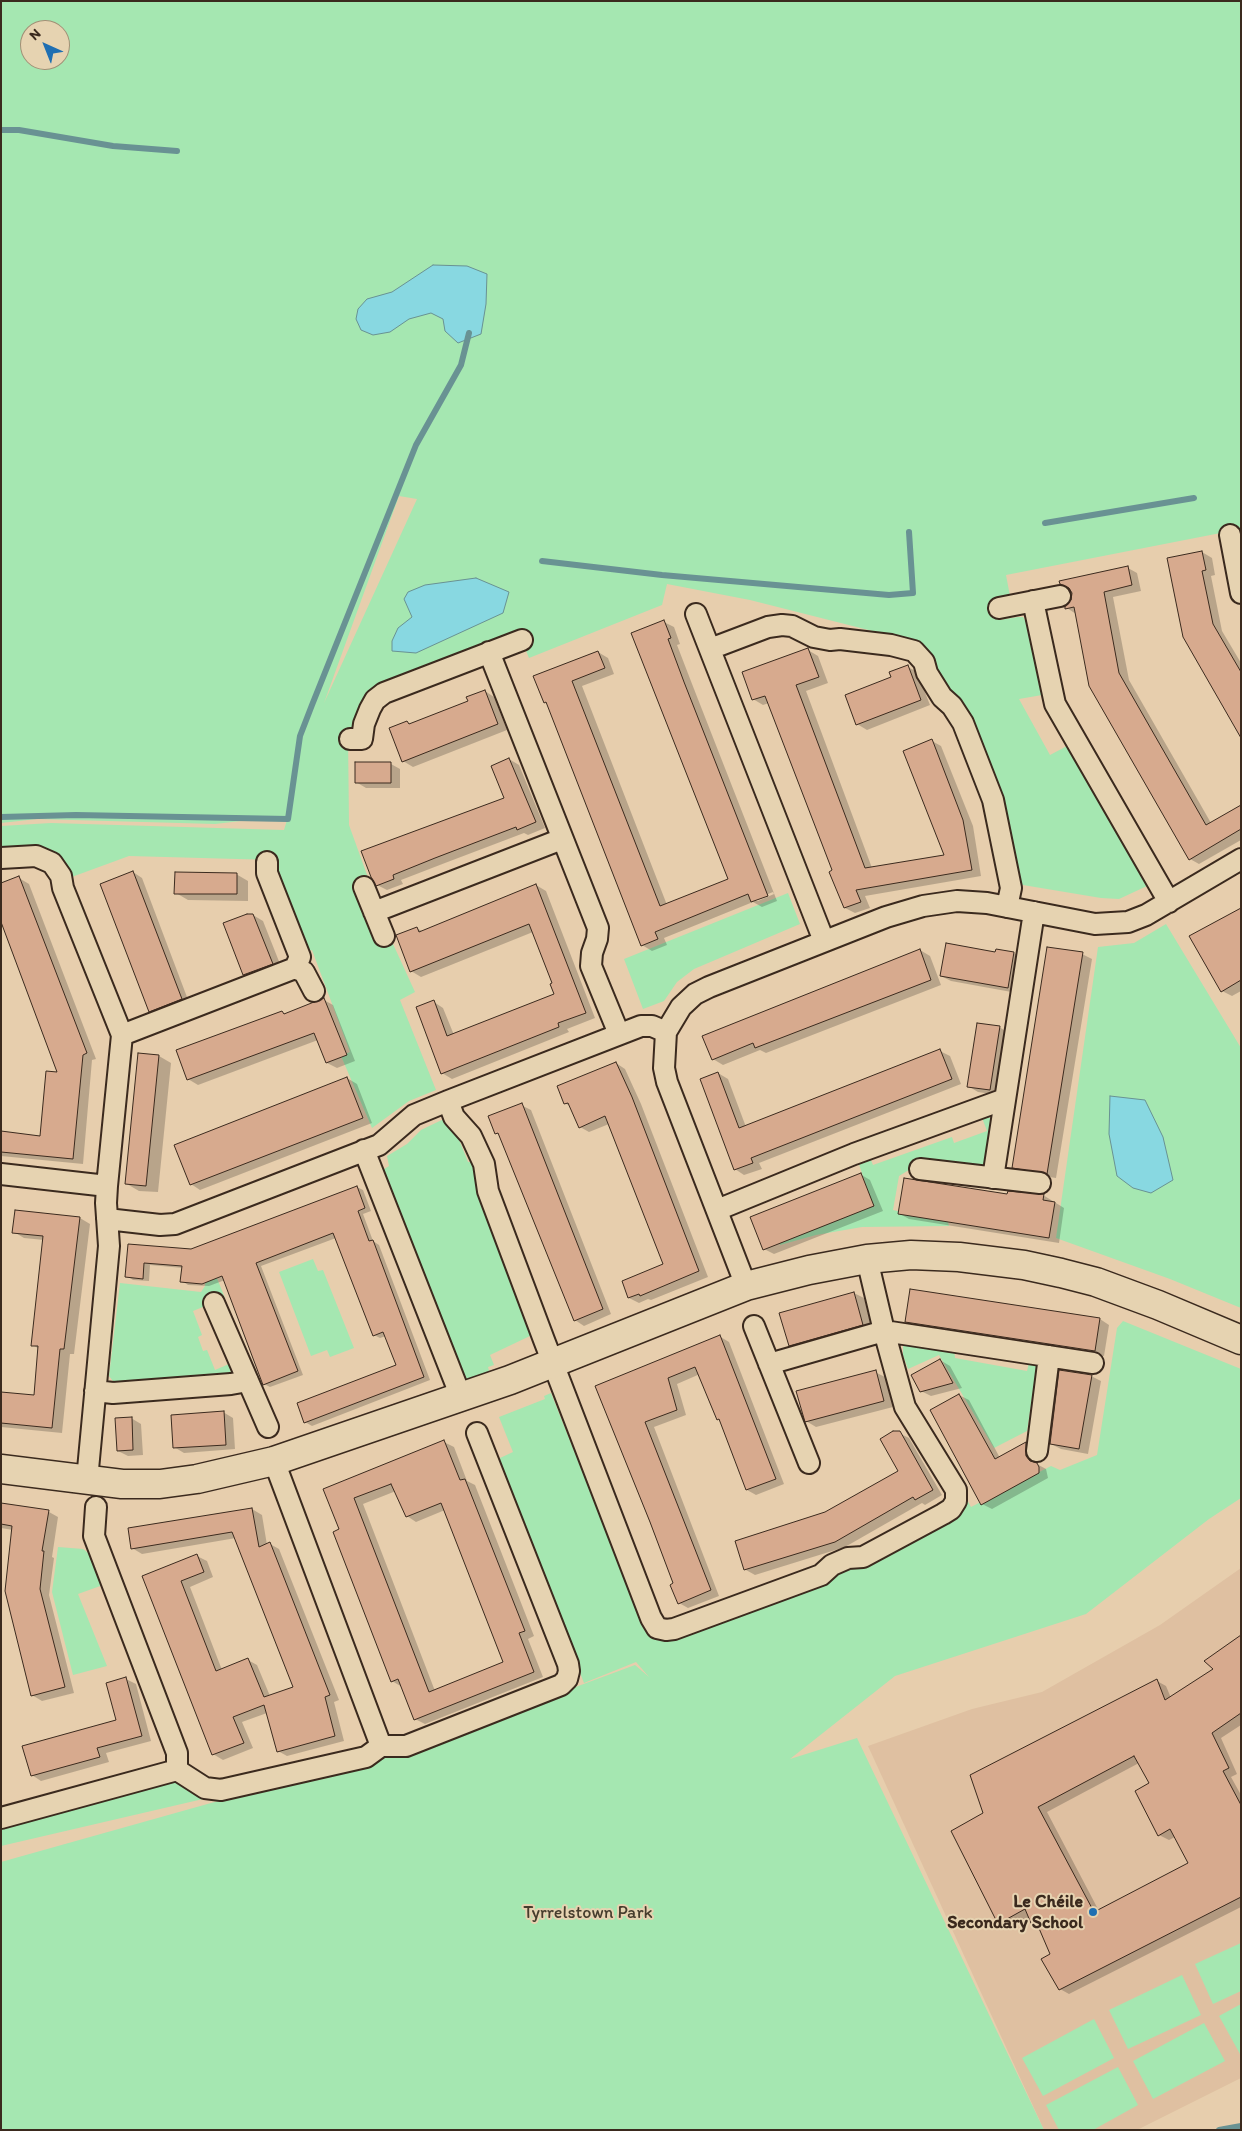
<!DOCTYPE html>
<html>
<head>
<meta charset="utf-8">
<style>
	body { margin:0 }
	#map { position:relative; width:1242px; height:2131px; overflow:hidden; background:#e7cead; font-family:Itim,sans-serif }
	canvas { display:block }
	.frame { position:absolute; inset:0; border:2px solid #3b2a1e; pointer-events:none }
	.north { position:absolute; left:20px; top:20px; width:50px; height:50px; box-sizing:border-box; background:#e6d3b1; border:1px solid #a28f76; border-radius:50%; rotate:316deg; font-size:14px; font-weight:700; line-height:20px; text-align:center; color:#3b2a1e }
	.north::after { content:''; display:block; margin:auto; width:18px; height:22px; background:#1f6fb2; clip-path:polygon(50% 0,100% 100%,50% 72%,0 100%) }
</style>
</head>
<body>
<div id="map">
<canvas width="1242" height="2131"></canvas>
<div class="frame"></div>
<div class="north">N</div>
</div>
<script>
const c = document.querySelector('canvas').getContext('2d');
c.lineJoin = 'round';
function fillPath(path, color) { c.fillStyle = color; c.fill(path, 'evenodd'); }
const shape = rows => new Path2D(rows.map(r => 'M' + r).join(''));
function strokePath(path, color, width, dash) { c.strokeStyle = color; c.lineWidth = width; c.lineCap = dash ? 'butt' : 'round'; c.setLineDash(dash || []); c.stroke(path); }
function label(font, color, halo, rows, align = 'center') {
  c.font = font + ' Itim,sans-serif'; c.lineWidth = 4; c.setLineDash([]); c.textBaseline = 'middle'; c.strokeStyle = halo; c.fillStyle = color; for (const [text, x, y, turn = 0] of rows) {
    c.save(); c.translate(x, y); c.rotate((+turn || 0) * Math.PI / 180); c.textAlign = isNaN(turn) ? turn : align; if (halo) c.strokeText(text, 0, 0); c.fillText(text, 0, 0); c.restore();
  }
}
fillPath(shape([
	[1241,1568,1241,2078,1137,2130,1044,2130,868,1746,972,1709,1042,1692,1160,1625]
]), '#dfc0a1');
fillPath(shape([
	[1,1,1241,1,1241,529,1006,575,1010,596,994,600,999,620,1018,617,1023,617,1026,622,1042,695,1019,699,1050,755,1067,746,1147,886,1119,899,1101,898,1017,884,972,723,922,649,904,639,750,600,667,584,662,605,529,658,519,633,374,689,353,733,348,735,349,825,388,933,415,992,400,1000,436,1090,409,1101,372,1128,341,1056,350,1052,312,950,304,952,275,873,274,860,129,856,69,878,1,850,1,826,51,823,284,830,287,820,267,818,215,824,37,819,1,823],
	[30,30,60,30,60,60,30,60],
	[399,496,417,499,324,703],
	[788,893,800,924,694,969,677,982,664,1001,643,1009,624,959],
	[1166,924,1241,1048,1241,1308,1170,1279,1056,1238,1098,947,1134,943],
	[981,1115,990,1118,993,1124,984,1168,917,1165,899,1176,893,1210,948,1222,949,1226,862,1227,816,1235,780,1245,779,1241,872,1204,858,1161,870,1158,873,1165,952,1137,954,1143,987,1131],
	[446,1118,458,1137,468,1162,478,1162,480,1170,474,1178,529,1322,530,1336,490,1355,494,1365,488,1367,490,1374,473,1379,464,1378,381,1171,389,1166,387,1156,407,1144,421,1130],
	[208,1256,225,1298,193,1311,202,1335,198,1337,203,1351,207,1350,215,1370,229,1364,231,1373,229,1377,113,1386,113,1381,109,1376,120,1283,201,1292,205,1286],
	[313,1259,318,1271,323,1270,354,1348,330,1357,327,1350,311,1356,279,1272],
	[1123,1321,1241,1369,1241,1498,1209,1519,1086,1614,895,1676,790,1759,857,1738,1044,2130,1,2130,1,1862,211,1803,381,1759,635,1665,649,1677,636,1662,584,1683,498,1465,500,1458,513,1452,499,1417,545,1399,544,1396,551,1393,643,1625,649,1633,894,1545,961,1489,971,1507,1051,1466,1060,1470,1097,1455,1117,1328],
	[908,1343,954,1349,955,1358,1027,1371,1030,1359,1034,1362,1037,1367,1027,1431,994,1448,939,1355,908,1369,903,1355,903,1346],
	[58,1547,83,1549,91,1555,103,1585,78,1594,107,1666,73,1675,52,1592],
	[176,1778,203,1799,1,1846,1,1822],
	[1241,1943,1241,1991,1213,2004,1195,1964],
	[1182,1975,1201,2015,1128,2049,1109,2010],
	[1241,2004,1241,2053,1240,2054,1219,2016],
	[1094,2019,1114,2058,1043,2096,1022,2058],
	[1204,2023,1225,2061,1153,2099,1133,2061],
	[1118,2067,1138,2105,1093,2130,1059,2130,1046,2105]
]), '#a5e7b1');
const water = shape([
	[433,265,467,266,487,274,486,304,481,334,458,343,445,331,443,319,431,313,409,319,390,332,373,335,361,330,356,319,358,309,367,299,392,292,433,265],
	[476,578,509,592,503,613,416,653,392,651,392,641,398,628,412,617,404,599,408,592,425,585,476,578],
	[1110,1096,1145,1100,1163,1137,1173,1180,1151,1193,1133,1188,1117,1176,1109,1134,1110,1096]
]);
fillPath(water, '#88d8e1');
strokePath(water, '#699293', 1);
fillPath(shape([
	[1202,552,1212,558,1215,575,1211,576,1222,631,1241,663,1241,734,1184,637],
	[1128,568,1137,573,1141,591,1113,597,1129,680,1211,823,1241,806,1241,840,1199,864,1190,859,1076,614,1067,608,1072,601,1073,593,1071,589,1061,584],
	[664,622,674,627,680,644,677,645,694,689,777,901,762,907,753,902,664,938,667,945,652,951,642,945,549,705,545,703,598,652,608,658,614,674,582,686,667,905,730,880,632,634],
	[773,892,774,894,758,901,751,901],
	[808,650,818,656,828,683,806,691,872,868,945,856,932,741,941,746,973,826,981,876,865,896,870,908,855,913,845,908,831,872,834,871,769,703,763,705,753,699],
	[908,667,917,672,930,705,867,730,857,724,892,678],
	[485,691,494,697,507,730,413,767,403,761,407,722,412,725,469,702],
	[509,759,519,765,545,828,528,835,524,833,445,863,401,880,403,884,387,890,377,885,506,799],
	[391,764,400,769,400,788,366,788,356,782],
	[133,872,142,878,190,1005,159,1016,150,1011],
	[236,874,248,881,248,901,188,900,176,893],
	[19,878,29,884,96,1059,92,1060,83,1164,1,1156,1,1133,41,1137,59,1074,5,929,1,925,1,884],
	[536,885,546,891,595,1018,567,1029,569,1032,452,1079,442,1073,434,1002,443,1008,454,1035,556,995,554,984,533,932,421,977,411,971,417,928,423,932],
	[253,915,263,921,282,969,254,980,244,974],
	[920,950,930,956,941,985,766,1053,760,1050,723,1065,713,1059],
	[997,950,1014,953,1023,959,1017,993,951,981,941,976,996,953],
	[1082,954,1092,959,1056,1178,1022,1173,1013,1167],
	[1241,970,1241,991,1232,996,1222,991],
	[324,1000,333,1005,355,1061,337,1068,327,1063,318,1040,198,1085,188,1079,282,1012,287,1015],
	[999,1027,1009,1033,999,1095,978,1092,968,1086],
	[940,1051,950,1056,961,1084,759,1163,762,1169,744,1175,735,1169,718,1073,728,1079,746,1127],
	[139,1055,159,1056,171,1063,158,1192,139,1191,127,1184],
	[616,1063,625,1069,641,1104,708,1277,651,1300,648,1299,639,1303,629,1298,624,1282,665,1265,609,1124,589,1132,580,1127,571,1107,565,1103],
	[347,1078,357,1084,372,1123,200,1190,191,1184],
	[521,1105,531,1110,611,1314,584,1326,575,1320,501,1136,496,1133],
	[860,1174,870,1180,883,1211,774,1254,764,1249],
	[357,1187,363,1190,371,1211,363,1214,373,1241,379,1245,430,1380,312,1426,305,1422,397,1366,386,1336,380,1338,374,1335,336,1238,261,1266,303,1375,270,1387,264,1384,225,1280,209,1286,188,1285,182,1281,183,1268,150,1265,149,1281,133,1280,127,1276,129,1245,191,1250],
	[1043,1195,1064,1208,1059,1243,909,1219,900,1214,1008,1196],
	[80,1218,90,1224,74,1354,70,1354,62,1433,1,1427,1,1393,35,1397,39,1349,33,1345,44,1240,24,1238,14,1232],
	[911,1291,1100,1319,1109,1325,1104,1356,916,1327,906,1322],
	[854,1293,864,1298,872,1330,799,1351,790,1345],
	[719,1336,729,1342,784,1484,756,1495,747,1490,721,1421,718,1419,700,1374,677,1384,686,1415,654,1427,719,1596,688,1608,679,1603,674,1584,597,1387],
	[940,1360,950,1366,962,1388,931,1396,921,1391],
	[875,1372,885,1377,893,1407,816,1427,806,1421],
	[1091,1376,1101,1381,1088,1454,1061,1449,1051,1444],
	[959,1395,969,1400,1000,1458,1026,1444,1035,1449,1035,1463,1046,1469,1048,1478,992,1509,982,1504],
	[223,1412,233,1418,235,1449,184,1453,174,1447],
	[131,1418,141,1424,143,1455,128,1456,118,1451],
	[899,1433,909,1438,942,1495,925,1505,922,1503,845,1547,755,1575,746,1570,737,1542,826,1513,900,1471],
	[444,1442,454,1447,467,1481,475,1485,534,1636,528,1639,543,1677,425,1724,415,1719,402,1687,392,1681,340,1530,324,1490],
	[396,1491,407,1516,416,1522,445,1510,505,1663,435,1691,363,1504],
	[1,1505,49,1512,58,1517,52,1557,54,1558,49,1595,74,1693,42,1701,32,1695,13,1530,1,1528],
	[252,1509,262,1515,267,1545,270,1544,279,1549,339,1700,334,1702,344,1741,287,1756,278,1751,267,1713,242,1722,253,1748,223,1760,213,1754,143,1577,197,1556,207,1561,213,1577,190,1587,222,1670,248,1660,257,1665,270,1696,294,1688,236,1538,142,1554,132,1548,129,1530],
	[1241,1637,1241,1725,1221,1738,1237,1774,1231,1777,1241,1795,1241,1907,1069,1994,1060,1989,1052,1954,1042,1931,1034,1927,1030,1917,1009,1929,999,1923,953,1831,985,1813,1157,1681,1166,1686,1171,1698,1215,1670],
	[1139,1763,1150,1784,1159,1835,1169,1840,1175,1837,1189,1863,1099,1911,1047,1812],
	[126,1679,136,1684,151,1741,106,1753,109,1762,41,1781,32,1775,118,1721]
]), '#0003');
strokePath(shape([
	[1,130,19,130,113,146,177,151],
	[1045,523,1194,498],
	[542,561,662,575,889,595,913,593,909,532],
	[1,817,76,815,288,819,300,736,312,705,416,445,461,365,469,333],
	[1219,2130,1241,2126]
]), '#699293', 6);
const building = shape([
	[1202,551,1206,570,1202,571,1213,624,1241,672,1241,738,1183,637,1167,558,1202,551],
	[1128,566,1132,585,1104,592,1119,673,1206,825,1241,805,1241,829,1189,860,1089,686,1074,607,1065,609,1065,606,1071,600,1072,593,1069,588,1060,584,1059,581,1128,566],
	[664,620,671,638,668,639,684,682,768,896,751,902,748,894,655,932,658,939,641,946,546,702,544,703,533,676,598,651,605,668,572,681,660,906,728,879,631,633,664,620],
	[808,648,819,677,796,685,865,868,944,855,903,751,932,739,963,820,972,870,856,890,861,902,844,908,829,872,832,870,765,696,752,700,742,672,808,648],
	[908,665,921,700,856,725,845,695,891,677,889,672,908,665],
	[485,690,498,724,402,762,389,728,407,721,409,724,468,701,466,697,485,690],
	[509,758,536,822,517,830,516,827,435,858,393,875,394,879,376,886,371,877,361,851,504,798,491,766,509,758],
	[355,762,391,762,391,783,355,783,355,762],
	[133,871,182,999,149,1012,100,884,133,871],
	[175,872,237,873,237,894,174,894,175,872],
	[19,876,87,1053,83,1055,73,1159,1,1152,1,1131,40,1136,46,1071,57,1072,1,922,1,883,19,876],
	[536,884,586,1013,558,1023,559,1027,441,1074,416,1007,434,1000,447,1036,554,994,550,984,552,983,529,924,410,972,396,935,417,927,419,932,536,884],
	[1241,908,1241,980,1221,992,1189,936,1241,908],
	[247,914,253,914,273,964,243,975,223,923,247,914],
	[946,943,995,952,996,949,1014,952,1008,988,940,976,946,943],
	[1047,947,1083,952,1047,1174,1012,1168,1047,947],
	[920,949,931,980,755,1048,753,1043,712,1060,702,1036,920,949],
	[324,998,347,1055,326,1063,314,1033,187,1080,176,1050,282,1011,284,1014,324,998],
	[977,1023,1000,1026,990,1090,967,1087,977,1023],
	[940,1049,952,1079,751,1158,753,1163,734,1170,700,1079,718,1072,739,1128,940,1049],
	[138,1053,159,1055,146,1186,125,1184,138,1053],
	[616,1062,632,1097,699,1271,640,1296,639,1294,628,1298,622,1281,663,1264,605,1116,579,1128,568,1103,564,1104,557,1086,616,1062],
	[347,1077,363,1118,190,1185,174,1145,347,1077],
	[522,1103,603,1309,574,1321,498,1133,495,1134,488,1116,522,1103],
	[861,1173,874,1206,763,1250,750,1217,861,1173],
	[904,1178,1007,1194,1008,1191,1044,1194,1043,1200,1055,1202,1049,1238,898,1214,904,1178],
	[357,1186,365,1208,358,1211,369,1241,373,1240,424,1377,304,1423,297,1403,396,1365,383,1332,373,1336,333,1233,256,1263,298,1371,263,1385,222,1276,202,1284,180,1282,182,1266,144,1263,143,1279,125,1277,128,1244,191,1249,357,1186],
	[15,1210,80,1217,64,1349,60,1349,52,1428,1,1423,1,1392,34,1395,38,1346,31,1346,43,1236,12,1233,15,1210],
	[910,1289,1100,1318,1095,1351,905,1322,910,1289],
	[854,1292,863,1325,789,1346,779,1313,854,1292],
	[720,1335,776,1479,746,1490,719,1419,717,1420,695,1367,668,1378,677,1410,645,1422,711,1590,678,1604,670,1585,673,1583,650,1522,595,1386,720,1335],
	[940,1359,953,1383,920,1392,911,1375,940,1359],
	[876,1370,884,1401,805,1422,796,1391,876,1370],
	[1059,1370,1092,1375,1079,1449,1050,1444,1059,1370],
	[959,1394,995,1459,1026,1442,1026,1456,1030,1461,1037,1463,1039,1467,1039,1473,981,1505,930,1410,959,1394],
	[224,1411,226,1445,173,1448,171,1415,224,1411],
	[132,1417,133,1450,117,1451,115,1418,132,1417],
	[893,1431,900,1431,933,1490,915,1500,913,1497,835,1542,744,1570,735,1541,825,1512,898,1471,880,1439,893,1431],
	[444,1440,460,1480,465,1479,525,1631,519,1633,534,1672,414,1720,398,1679,391,1682,333,1532,339,1529,323,1489,444,1440],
	[391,1484,406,1517,441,1503,503,1662,429,1692,354,1498,391,1484],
	[1,1503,49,1510,42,1551,44,1551,40,1589,65,1687,31,1696,5,1591,12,1526,1,1524,1,1503],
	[252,1508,259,1547,270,1542,330,1695,325,1697,335,1736,277,1752,264,1705,233,1717,244,1743,212,1755,142,1576,197,1554,204,1572,181,1581,216,1671,248,1658,264,1697,293,1687,232,1532,131,1549,128,1528,252,1508],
	[1241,1635,1241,1713,1212,1733,1229,1768,1223,1771,1241,1805,1241,1897,1059,1990,1041,1959,1050,1954,1038,1926,1033,1928,1025,1909,998,1924,951,1831,983,1813,970,1775,1157,1679,1165,1700,1213,1669,1204,1661,1241,1635],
	[1134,1756,1149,1783,1135,1791,1158,1836,1170,1829,1188,1863,1094,1912,1038,1807,1134,1756],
	[126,1677,142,1736,97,1748,100,1757,31,1776,22,1746,116,1720,106,1683,126,1677]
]);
fillPath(building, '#d7aa8e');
strokePath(building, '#3b2a1e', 1);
const street = shape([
	[1230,535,1241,593],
	[1033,601,1055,704,1169,902],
	[999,608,1060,596],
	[696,614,824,941],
	[710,649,768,627,782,625,792,626,814,637,830,640,840,639,891,645,914,651,924,662,927,673,942,697,952,706,963,723,993,800,1011,888,1007,907],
	[489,652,598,928,597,939,592,953,591,966,619,1034],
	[350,739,362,739,364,724,370,709,375,700,384,693,522,640],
	[1,858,36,856,52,863,61,876,63,888,122,1035,107,1186,106,1203,109,1246,87,1480],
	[364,887,384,936],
	[374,912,562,839],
	[295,968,304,972,314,991],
	[122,1035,295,968,300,957,267,873,267,862],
	[448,1101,454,1117,471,1136,484,1164,488,1191,544,1340,651,1618,657,1628,666,1630,674,1629,821,1575,832,1565,848,1558,863,1557,943,1514,951,1509,956,1501,956,1490,905,1407,884,1331,867,1259],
	[364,1150,461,1397],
	[920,1169,1040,1183],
	[1,1174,107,1186],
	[993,1178,1034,912],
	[717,1210,854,1154,1005,1099],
	[107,1219,160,1225,175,1224,379,1145,414,1115,448,1101,641,1026,652,1026,666,1032],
	[746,1286,667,1082,664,1068,666,1032,681,1007,695,994,709,987,886,917,923,906,957,901,987,903,1095,924,1128,922,1146,915,1241,859],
	[214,1303,268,1427],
	[754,1326,809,1463],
	[769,1364,884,1331,1093,1363],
	[95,1391,113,1393,231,1384,248,1381],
	[1037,1451,1049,1356],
	[274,1461,381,1746],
	[96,1507,94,1536,177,1753,177,1770],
	[1,1818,177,1770,205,1788,221,1790,366,1757,381,1746,406,1746,561,1685,567,1679,569,1671,568,1664,477,1433]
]);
const secondary = shape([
	[1,1469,122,1484,160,1484,197,1479,274,1461,510,1380,746,1286,809,1270,867,1259,911,1255,959,1257,1024,1265,1061,1273,1096,1282,1158,1305,1241,1340]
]);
strokePath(street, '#3b2a1e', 24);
strokePath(secondary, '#3b2a1e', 31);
strokePath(street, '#e6d3b1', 20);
strokePath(secondary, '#e6d3b1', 28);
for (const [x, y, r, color] of [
	[1093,1912,5,"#1f6fb2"]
]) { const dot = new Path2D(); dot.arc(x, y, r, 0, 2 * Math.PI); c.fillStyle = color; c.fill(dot); strokePath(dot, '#e6d3b1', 2); }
label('bold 18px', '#3b2a1e', '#e6d3b1', [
	["Le Chéile",1083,1902],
	["Secondary School",1083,1923]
], 'right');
label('18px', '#463d2d', '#e6d3b1', [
	["Tyrrelstown Park",588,1913]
]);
</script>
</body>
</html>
